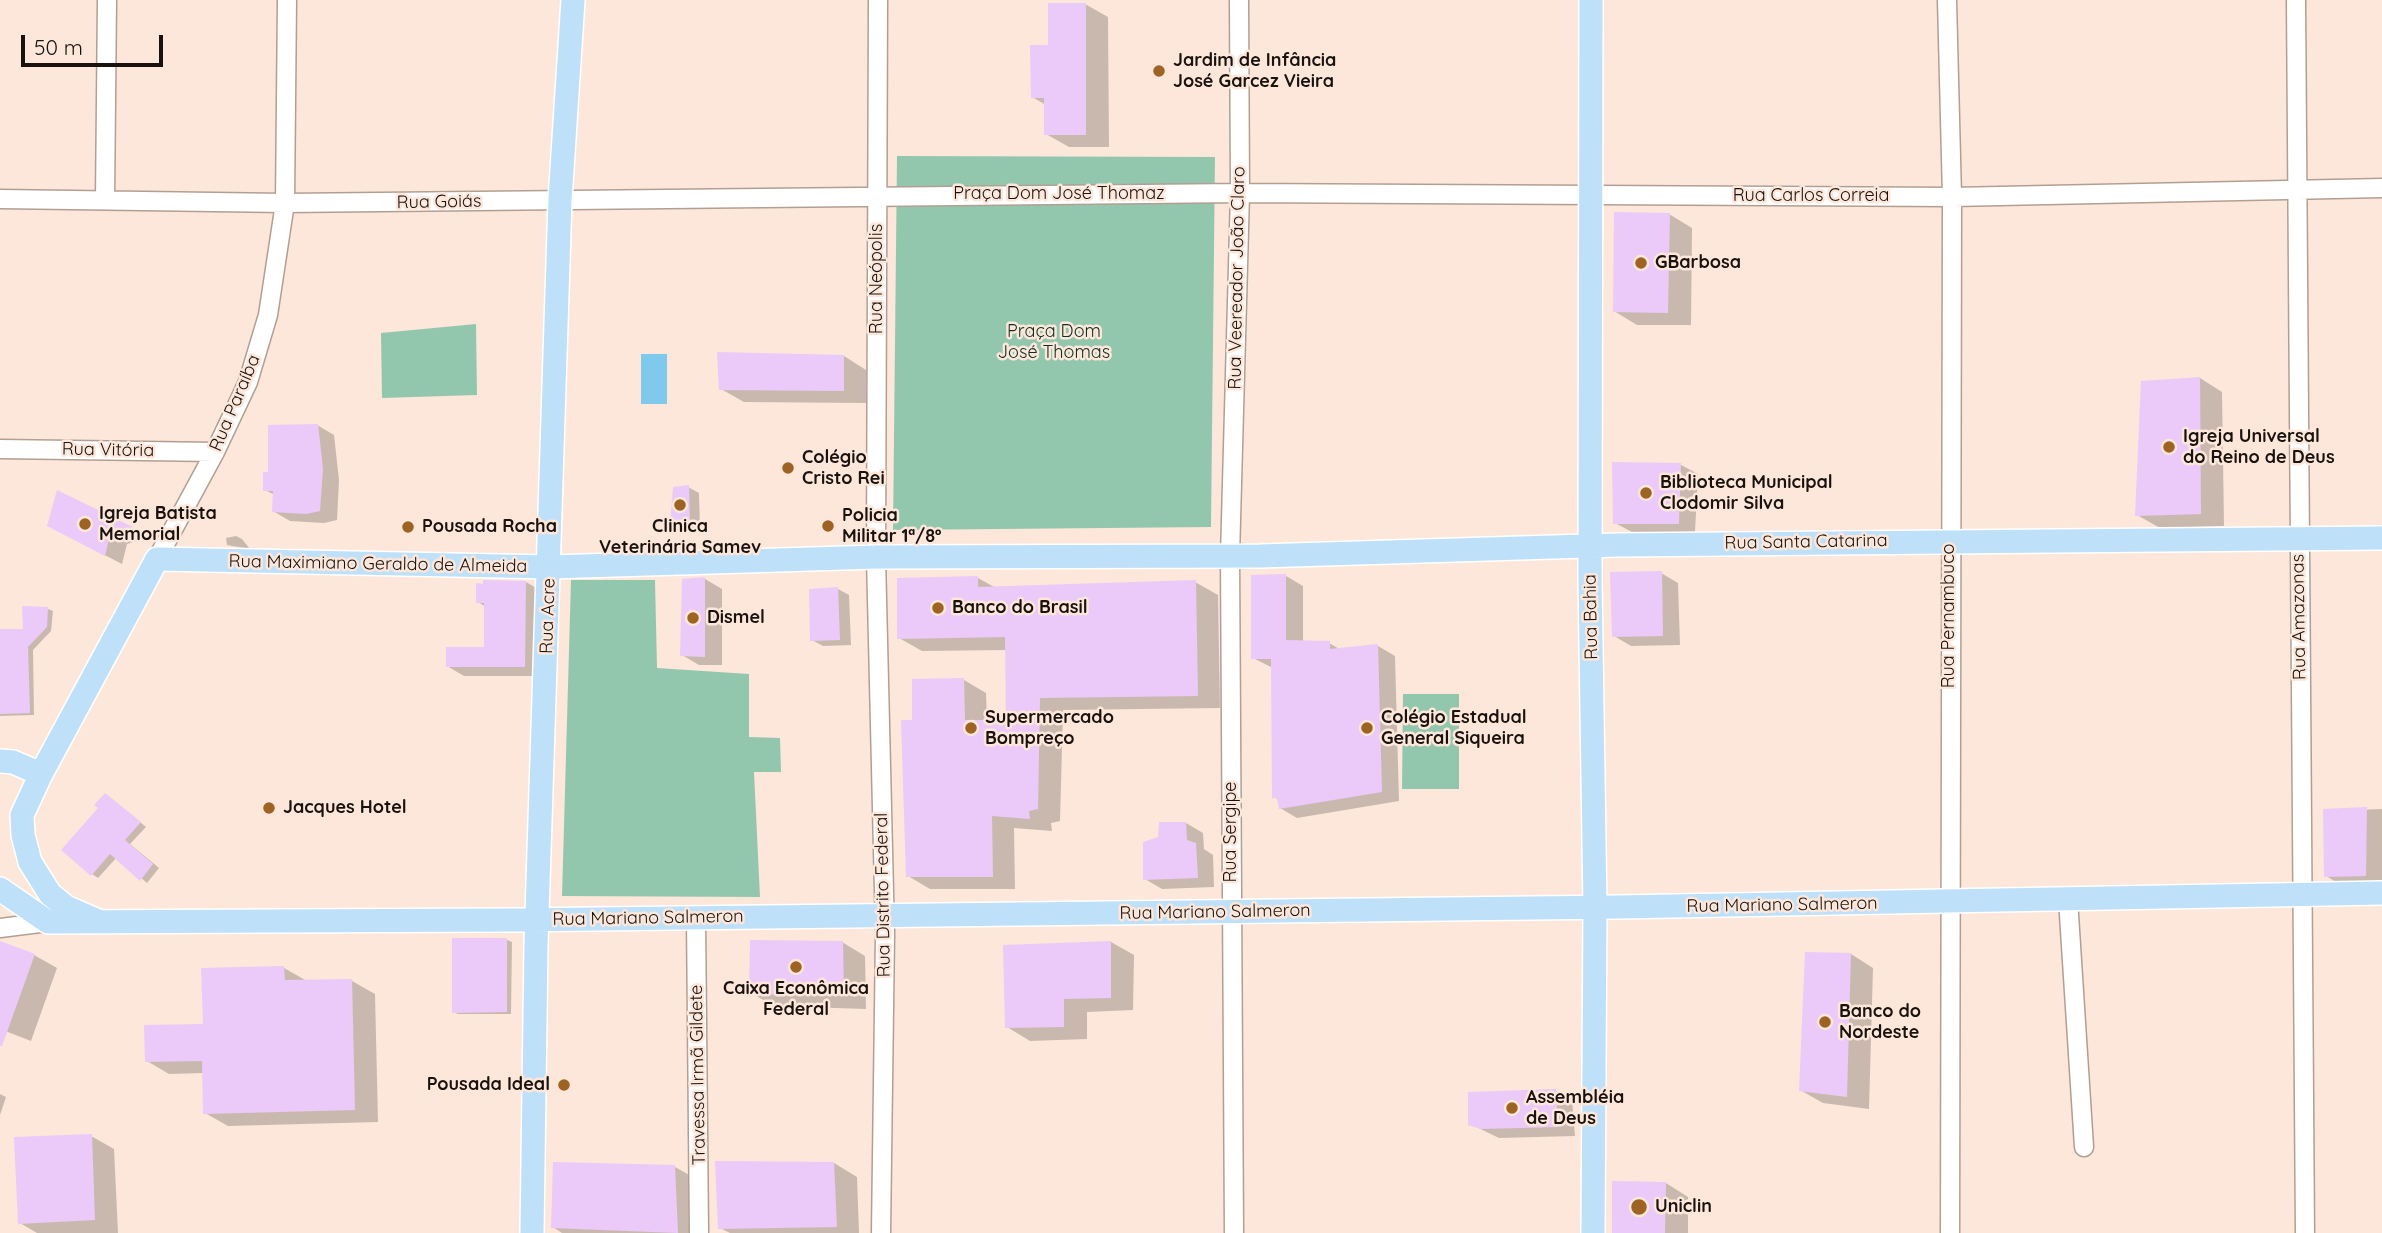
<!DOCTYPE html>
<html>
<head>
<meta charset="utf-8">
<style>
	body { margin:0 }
	#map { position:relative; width:2382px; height:1233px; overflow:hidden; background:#fce7da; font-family:Quicksand,sans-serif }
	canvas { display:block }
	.scale { position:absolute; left:21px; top:35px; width:142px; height:32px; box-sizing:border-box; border:4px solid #19120e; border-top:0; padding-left:9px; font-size:21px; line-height:24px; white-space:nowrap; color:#19120e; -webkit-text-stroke:5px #fce7da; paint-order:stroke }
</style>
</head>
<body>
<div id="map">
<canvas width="2382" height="1233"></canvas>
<div class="scale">50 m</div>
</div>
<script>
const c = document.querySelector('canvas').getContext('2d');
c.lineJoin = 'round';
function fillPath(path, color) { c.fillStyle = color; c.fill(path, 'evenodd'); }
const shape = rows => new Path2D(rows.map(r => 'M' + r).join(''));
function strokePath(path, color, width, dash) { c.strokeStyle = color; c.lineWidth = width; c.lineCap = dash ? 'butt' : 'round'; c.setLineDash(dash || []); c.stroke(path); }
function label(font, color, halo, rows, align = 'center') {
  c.font = font + ' Quicksand,sans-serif'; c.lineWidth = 5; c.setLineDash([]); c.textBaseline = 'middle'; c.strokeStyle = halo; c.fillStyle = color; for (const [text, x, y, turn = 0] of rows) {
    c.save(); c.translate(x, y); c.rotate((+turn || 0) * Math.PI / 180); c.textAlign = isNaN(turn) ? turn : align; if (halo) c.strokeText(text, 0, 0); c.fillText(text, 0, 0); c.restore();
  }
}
fillPath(shape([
	[897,156,1215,157,1211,527,893,530],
	[476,324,477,395,382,398,381,333],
	[571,580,655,580,657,668,749,674,749,737,780,738,781,772,754,772,760,897,562,896],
	[1403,694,1459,694,1459,789,1402,789]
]), '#93c7ad');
fillPath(shape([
	[641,354,667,354,667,404,641,404]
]), '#7fc9ed');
fillPath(shape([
	[1085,4,1108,17,1109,147,1069,147,1046,134,1046,105,1032,97,1050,47],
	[1669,214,1692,228,1691,325,1637,325,1614,311],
	[844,356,866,370,866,403,744,402,721,389],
	[2200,378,2222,392,2224,526,2160,528,2137,515],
	[317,425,334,435,339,480,337,520,324,523,290,521,273,511,275,495,265,490,270,474],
	[1681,465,1698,474,1695,532,1632,532,1615,523],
	[688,487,699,493,700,529,683,529,672,523],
	[58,493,132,529,147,538,127,544,122,564,66,535],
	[236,536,242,539,250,549,227,545,226,538],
	[1661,573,1678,583,1680,645,1631,646,1614,636],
	[1286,576,1303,586,1303,642,1329,643,1341,650,1378,646,1395,656,1399,801,1297,818,1280,808,1279,800,1274,797,1273,668,1253,658],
	[978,578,996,588,1195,582,1218,595,1220,708,1063,710,1060,821,1051,823,1052,831,1014,828,1015,889,930,889,908,876,964,680,986,693,987,721,1008,721,1007,650,922,651,899,638],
	[705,579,722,589,722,665,699,665,682,655],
	[526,582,543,592,541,676,464,676,447,666,486,649,486,607,478,602],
	[838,589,849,595,851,645,823,646,812,640],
	[48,609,53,611,51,631,33,650,34,715,0,716,0,631,25,630],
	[112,799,146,827,130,844,159,868,147,883,117,857,98,878,92,874],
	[2382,809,2382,885,2343,886,2326,876,2324,811],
	[1186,823,1203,833,1204,849,1213,855,1214,887,1162,889,1145,879,1160,838],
	[507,940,512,942,511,1014,458,1014,453,1012],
	[842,942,865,956,866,1009,774,1006,751,993],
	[1111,942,1134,955,1133,1010,1087,1012,1087,1039,1030,1041,1007,1027,1005,946],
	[0,948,34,955,57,968,31,1041,0,1029],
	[1851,954,1873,968,1869,1109,1823,1103,1800,1090],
	[284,968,307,981,352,981,375,994,378,1122,228,1126,205,1113,204,1073,169,1074,147,1061,204,1025],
	[1555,1090,1572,1100,1575,1136,1499,1138,1470,1124],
	[0,1094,6,1097,0,1115],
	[91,1136,114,1149,118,1233,37,1233,20,1223],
	[834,1163,857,1177,859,1233,730,1233,720,1228],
	[675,1167,698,1180,700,1233,562,1233,553,1227],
	[1666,1183,1688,1197,1688,1233,1613,1233]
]), '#0003');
fillPath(shape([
	[1048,3,1086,3,1086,135,1044,135,1044,98,1031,98,1030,45,1048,45],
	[1614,212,1670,213,1668,313,1613,312],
	[717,352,844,355,844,391,719,390],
	[2200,377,2201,514,2135,516,2141,381],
	[318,424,323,469,320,511,306,514,272,512,273,491,263,491,263,472,268,472,268,425],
	[1612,462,1681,463,1679,524,1613,524],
	[689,485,690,523,670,524,673,487],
	[57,490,133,527,110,535,105,556,47,526],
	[1662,571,1663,636,1612,637,1610,572],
	[1286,574,1286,640,1330,641,1330,649,1378,644,1382,792,1279,809,1277,798,1272,798,1271,659,1251,659,1251,575],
	[978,576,978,587,1196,580,1198,696,1040,698,1038,809,1029,811,1030,819,992,816,993,877,906,877,901,720,912,720,912,679,964,678,965,720,1006,720,1005,637,897,639,897,578],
	[705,577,705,657,680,656,682,579],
	[483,580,526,581,525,667,446,667,446,647,484,647,484,603,476,603,476,583,483,584],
	[838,587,840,640,810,641,809,589],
	[22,606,48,607,47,627,28,647,30,713,0,714,0,629,23,629],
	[105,793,141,822,125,840,153,864,140,881,110,854,91,876,61,850,98,808,94,805],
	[2367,807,2366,876,2324,877,2323,809],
	[1159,822,1186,822,1187,840,1196,843,1198,878,1143,880,1143,842,1158,837],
	[452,938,507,938,507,1012,452,1013],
	[750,940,843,941,844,996,749,994],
	[0,941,35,954,2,1046,0,1046],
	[1111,941,1111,998,1064,999,1064,1027,1005,1028,1003,945],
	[1805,952,1851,953,1847,1097,1799,1091],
	[284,966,285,980,352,979,355,1110,203,1114,202,1061,145,1062,144,1025,203,1024,201,968],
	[1556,1089,1558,1127,1481,1129,1468,1125,1468,1092],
	[92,1134,95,1220,18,1224,14,1137],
	[715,1161,834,1162,837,1227,718,1229],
	[553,1162,675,1165,678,1233,551,1228],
	[1612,1181,1666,1182,1665,1233,1612,1233]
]), '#ebc9f8');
const minor = shape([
	[878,0,876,557,885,934,881,1233],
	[1947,0,1952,197,1950,1233],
	[2296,0,2305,1233],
	[0,199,285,203,1240,193,1952,197,2382,188],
	[105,200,107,0],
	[0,449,215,452],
	[157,559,215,452,248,382,268,315,285,203,287,0],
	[2068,899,2084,1147],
	[696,917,699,1233],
	[0,928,48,922],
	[1234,1233,1230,556,1240,193,1239,0]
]);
const major = shape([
	[1591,0,1590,579,1595,907,1593,1233],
	[0,761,13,762,41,774],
	[0,889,48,922,510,920,1618,907,2382,893],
	[96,920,66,907,50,894,30,862,23,835,22,815,41,774,157,559,550,567,876,557,1260,556,1618,545,2382,538],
	[532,1233,536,945,560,200,573,0]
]);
strokePath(minor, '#b29f93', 21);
strokePath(major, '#fff', 26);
strokePath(minor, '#fff', 18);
strokePath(major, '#bfe0f9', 23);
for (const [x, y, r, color] of [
	[1159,71,7,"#9d6323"],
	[1641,263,7,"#9d6323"],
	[2169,447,7,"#9d6323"],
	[788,468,7,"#9d6323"],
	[1646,493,7,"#9d6323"],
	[680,505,7,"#9d6323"],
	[85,524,7,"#9d6323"],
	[828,526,7,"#9d6323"],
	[408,527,7,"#9d6323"],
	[938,608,7,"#9d6323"],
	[693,618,7,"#9d6323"],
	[971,728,7,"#9d6323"],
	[1367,728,7,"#9d6323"],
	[269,808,7,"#9d6323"],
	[796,967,7,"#9d6323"],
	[1825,1022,7,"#9d6323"],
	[564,1085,7,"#9d6323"],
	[1512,1108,7,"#9d6323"],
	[1639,1207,9,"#9d6323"]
]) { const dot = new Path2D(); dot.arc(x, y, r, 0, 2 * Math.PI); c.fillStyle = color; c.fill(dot); strokePath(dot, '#fce7da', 2.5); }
label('bold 18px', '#19120e', '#fce7da', [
	["Jardim de Infância",1173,61],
	["José Garcez Vieira",1173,82],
	["GBarbosa",1655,263],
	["Igreja Universal",2183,437],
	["do Reino de Deus",2183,458],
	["Colégio",802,458],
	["Cristo Rei",802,479],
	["Biblioteca Municipal",1660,483],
	["Clodomir Silva",1660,504],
	["Igreja Batista",99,514],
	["Memorial",99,535],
	["Policia",842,516],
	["Militar 1ª/8º",842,537],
	["Pousada Rocha",422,527],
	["Clinica",680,527,"center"],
	["Veterinária Samev",680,548,"center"],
	["Banco do Brasil",952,608],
	["Dismel",707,618],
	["Supermercado",985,718],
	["Bompreço",985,739],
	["Colégio Estadual",1381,718],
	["General Siqueira",1381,739],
	["Jacques Hotel",283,808],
	["Caixa Econômica",796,989,"center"],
	["Federal",796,1010,"center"],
	["Banco do",1839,1012],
	["Nordeste",1839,1033],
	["Pousada Ideal",550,1085,"right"],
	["Assembléia",1526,1098],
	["de Deus",1526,1119],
	["Uniclin",1655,1207]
], 'left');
label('18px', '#19120e', '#fce7da', [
	["Praça Dom José Thomaz",1059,194],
	["Rua Carlos Correia",1811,196],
	["Rua Goiás",439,202,-1],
	["Rua Veereador João Claro",1237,278,-89],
	["Rua Neópolis",877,279,-90],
	["Rua Paraíba",235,403,-67],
	["Rua Vitória",108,450,1],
	["Rua Santa Catarina",1806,542,-1],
	["Rua Maximiano Geraldo de Almeida",378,564,1],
	["Rua Acre",548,616,-88],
	["Rua Pernambuco",1949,616,-90],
	["Rua Bahia",1591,617,-91],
	["Rua Amazonas",2299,617,-91],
	["Rua Sergipe",1231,832,-90],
	["Rua Distrito Federal",883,895,-91],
	["Rua Mariano Salmeron",1782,905,-1],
	["Rua Mariano Salmeron",1215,912,-1],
	["Rua Mariano Salmeron",648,918,-1],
	["Travessa Irmã Gildete",698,1075,-91]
]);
label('18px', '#0e3022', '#fce7da', [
	["Praça Dom",1054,332],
	["José Thomas",1054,353]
]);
</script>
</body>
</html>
